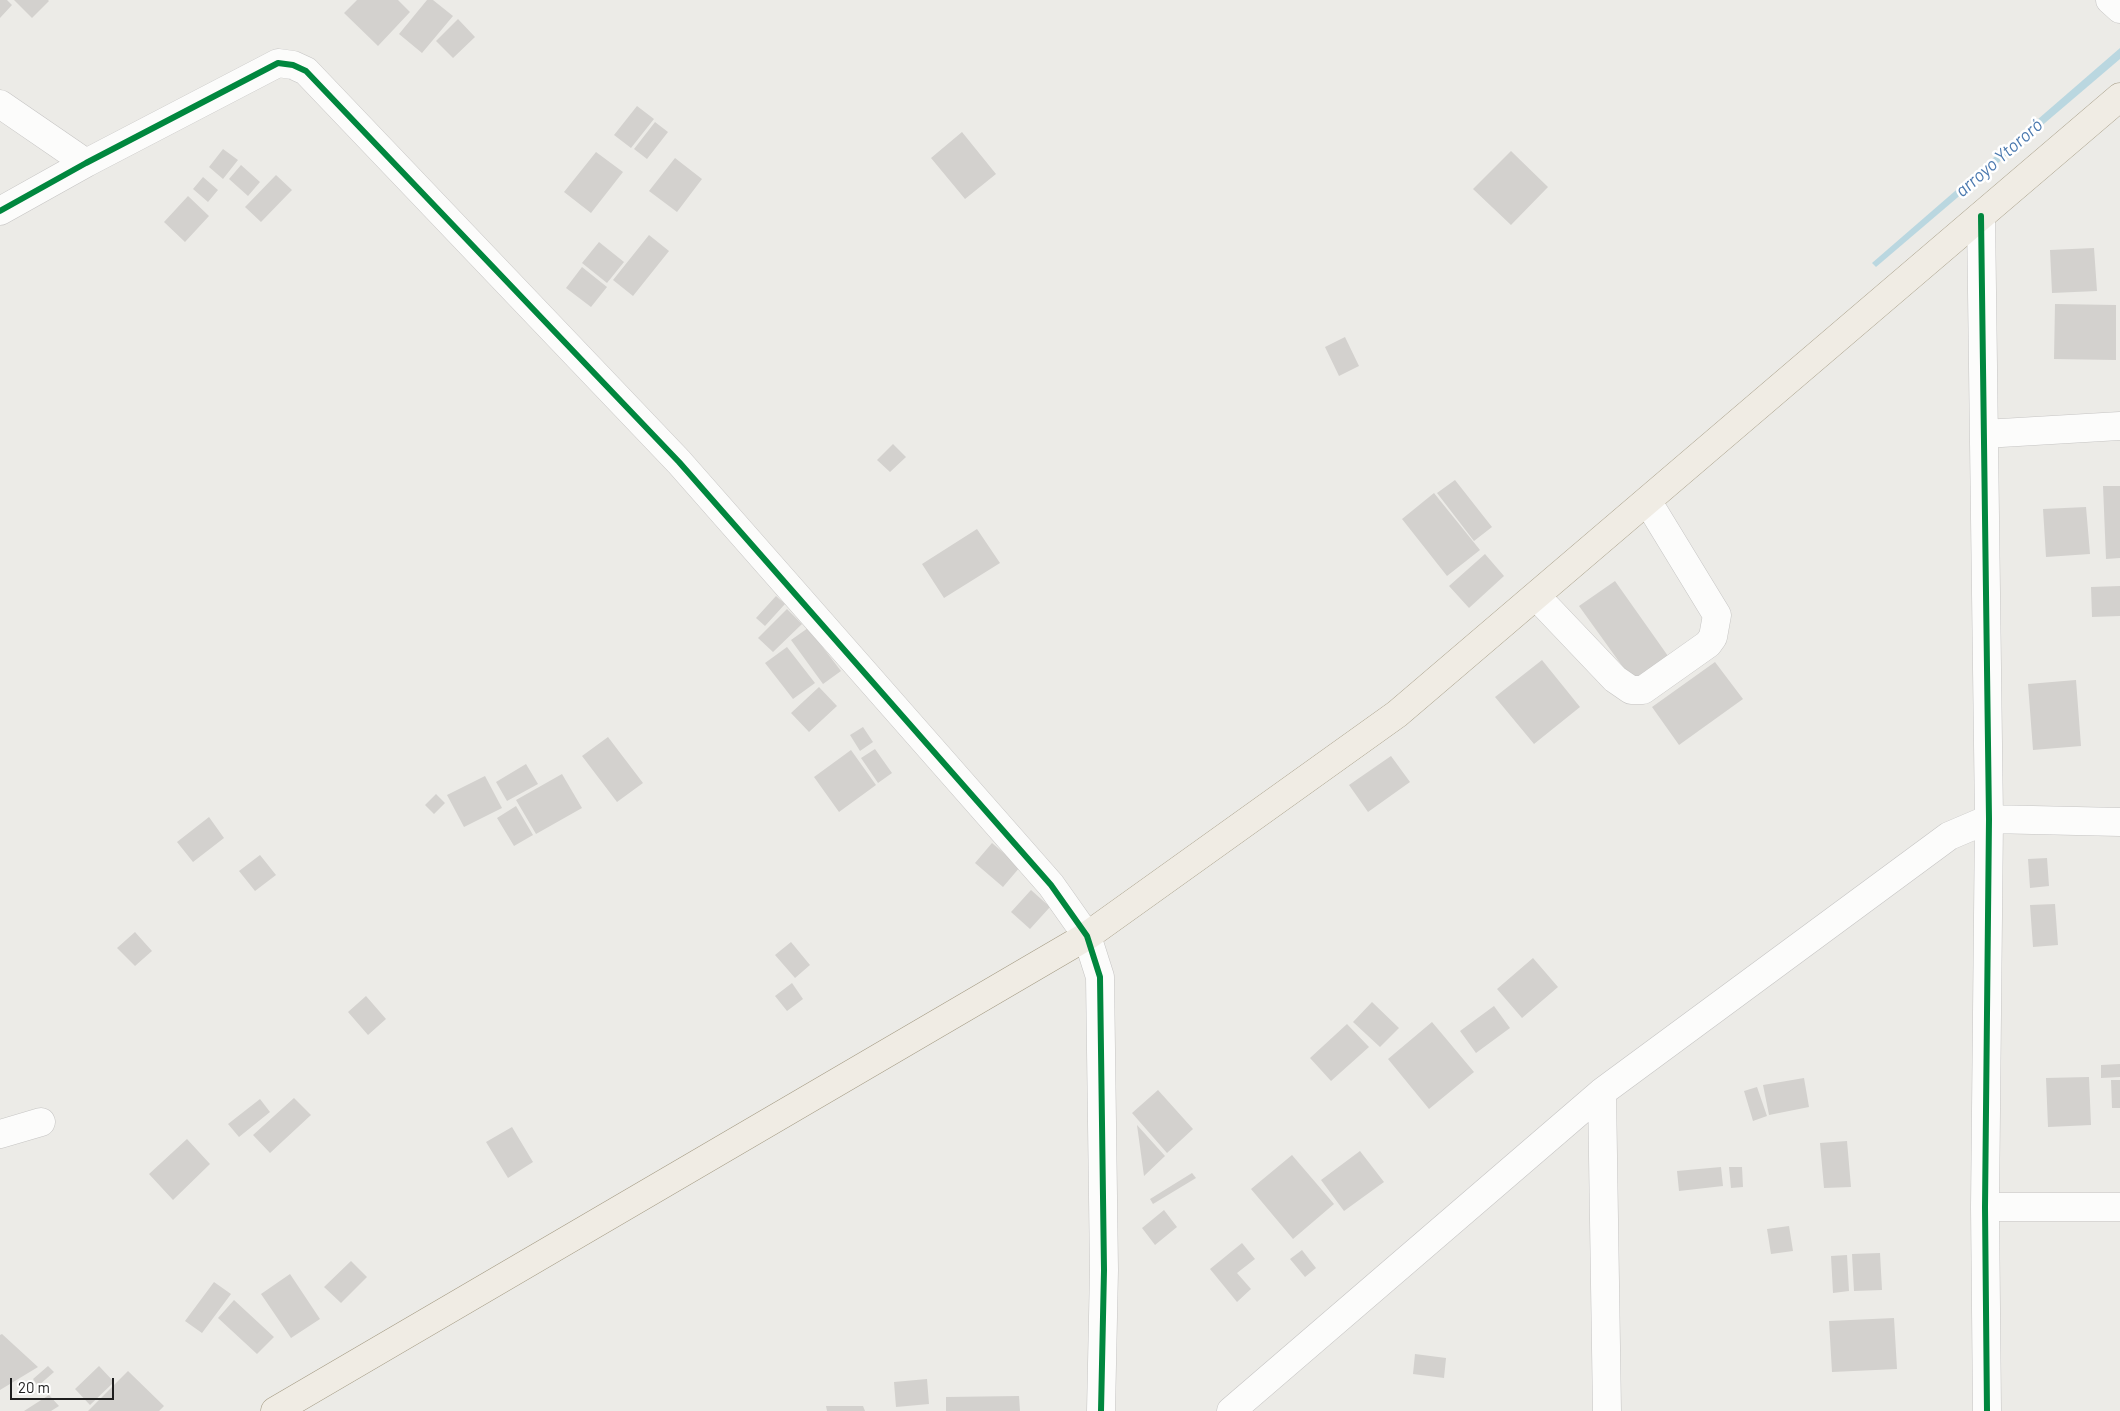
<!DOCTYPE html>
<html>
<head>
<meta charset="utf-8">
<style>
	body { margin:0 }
	#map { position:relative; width:2120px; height:1411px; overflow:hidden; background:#ecebe7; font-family:Barlow,sans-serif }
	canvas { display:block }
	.scale { position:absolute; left:10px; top:1378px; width:104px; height:22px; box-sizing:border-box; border:2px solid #1e1e1e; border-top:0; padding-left:6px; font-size:15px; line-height:18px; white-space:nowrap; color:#1e1e1e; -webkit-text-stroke:4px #fff; paint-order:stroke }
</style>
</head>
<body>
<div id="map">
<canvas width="2120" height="1411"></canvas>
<div class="scale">20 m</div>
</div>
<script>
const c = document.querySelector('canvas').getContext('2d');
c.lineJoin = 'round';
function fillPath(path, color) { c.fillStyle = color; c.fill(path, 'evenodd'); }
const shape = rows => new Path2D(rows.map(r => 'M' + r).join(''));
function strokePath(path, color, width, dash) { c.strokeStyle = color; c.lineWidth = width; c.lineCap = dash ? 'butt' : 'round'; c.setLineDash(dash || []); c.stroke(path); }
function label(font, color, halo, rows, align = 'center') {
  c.font = font + ' Barlow,sans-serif'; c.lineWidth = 5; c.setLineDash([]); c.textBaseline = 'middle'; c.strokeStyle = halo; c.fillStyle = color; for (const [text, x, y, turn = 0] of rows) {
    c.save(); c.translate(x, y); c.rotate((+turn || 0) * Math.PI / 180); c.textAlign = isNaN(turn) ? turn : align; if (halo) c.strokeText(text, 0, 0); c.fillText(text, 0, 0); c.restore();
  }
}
fillPath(shape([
	[2120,48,2120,59,1876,267,1872,263]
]), '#bad7e0');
fillPath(shape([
	[0,0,7,0,12,5,0,18],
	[14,0,48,0,49,1,32,18],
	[357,0,398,0,410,12,378,46,344,13],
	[427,0,433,0,453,16,422,53,399,34],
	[458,19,475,37,453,58,436,41],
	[637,106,654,119,631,148,614,135],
	[655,122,668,132,647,159,634,149],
	[962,132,996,174,965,199,931,158],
	[223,149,238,160,223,179,209,167],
	[1511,151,1548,187,1511,225,1473,189],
	[596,152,623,172,591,213,564,192],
	[675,158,702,179,677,212,649,191],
	[241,165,260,182,248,196,229,179],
	[276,175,292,190,261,222,245,207],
	[203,177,218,190,208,202,193,189],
	[188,196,209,216,185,242,164,222],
	[649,235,669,251,633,296,613,280],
	[599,242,624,262,607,283,582,263],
	[2094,248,2097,291,2052,293,2050,250],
	[582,267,607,287,591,307,566,288],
	[2055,304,2116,305,2116,360,2054,359],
	[1345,337,1359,366,1339,376,1325,347],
	[893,444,906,457,890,472,877,460],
	[1455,480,1492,527,1474,541,1437,493],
	[2103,486,2120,486,2120,558,2106,559],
	[1434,493,1480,550,1447,576,1402,519],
	[2086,507,2090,554,2046,557,2043,509],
	[977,529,1000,563,944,598,922,564],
	[1485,554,1504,576,1469,608,1449,586],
	[1615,581,1668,656,1633,681,1579,606],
	[2120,586,2120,616,2092,617,2091,587],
	[776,596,785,604,765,626,756,618],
	[787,609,802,624,773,652,758,638],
	[808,628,841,671,823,684,791,640],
	[787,647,815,683,793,699,765,663],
	[1542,660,1580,707,1534,744,1495,697],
	[1715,662,1743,699,1679,745,1652,707],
	[2076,680,2081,746,2033,750,2028,684],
	[819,687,837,706,809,732,791,713],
	[863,727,873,742,860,751,850,735],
	[608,737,643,783,617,802,582,756],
	[875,749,892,773,878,783,861,758],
	[851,750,876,785,839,812,814,777],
	[1391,756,1410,782,1368,812,1349,785],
	[526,764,538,784,507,801,496,782],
	[562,774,582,808,536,834,516,800],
	[485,776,502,808,464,827,447,795],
	[436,794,445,803,434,814,425,805],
	[516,806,533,835,514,846,497,818],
	[209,817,224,838,193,862,177,842],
	[992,843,1020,867,1003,887,975,863],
	[260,855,276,875,255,891,239,871],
	[2047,858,2049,886,2030,888,2028,859],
	[1031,890,1050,907,1030,929,1011,912],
	[2055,904,2058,945,2033,947,2030,905],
	[135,932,152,951,135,966,117,948],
	[791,942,810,965,795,978,775,955],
	[1533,958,1558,987,1522,1018,1497,989],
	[792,983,803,999,787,1011,775,996],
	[366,996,386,1019,368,1035,348,1012],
	[1372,1002,1399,1028,1380,1047,1353,1022],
	[1494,1006,1510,1028,1476,1053,1460,1031],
	[1432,1022,1474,1072,1429,1109,1388,1059],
	[1347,1024,1369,1047,1331,1081,1310,1058],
	[2120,1064,2120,1077,2101,1078,2101,1065],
	[2089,1077,2091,1125,2048,1127,2046,1078],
	[1804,1078,1809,1107,1769,1115,1763,1085],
	[2111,1080,2120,1080,2120,1108,2112,1108],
	[1757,1087,1767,1116,1753,1121,1744,1091],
	[1158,1090,1193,1129,1167,1153,1132,1113],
	[294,1098,311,1115,270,1153,253,1135],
	[260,1099,270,1112,239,1137,228,1124],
	[1137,1125,1165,1156,1144,1176],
	[512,1127,533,1162,508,1178,486,1142],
	[187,1139,210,1164,173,1200,149,1174],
	[1847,1141,1851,1187,1824,1188,1820,1143],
	[1360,1151,1384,1182,1344,1211,1321,1180],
	[1292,1155,1334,1204,1293,1239,1251,1189],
	[1721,1167,1723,1186,1679,1191,1677,1171],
	[1729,1167,1742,1167,1743,1187,1731,1188],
	[1192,1173,1196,1178,1153,1204,1150,1199],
	[1164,1210,1177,1227,1155,1245,1142,1228],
	[1789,1226,1793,1251,1771,1254,1767,1229],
	[1242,1243,1255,1259,1237,1273,1251,1289,1237,1302,1210,1269],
	[1302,1250,1316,1268,1305,1277,1290,1259],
	[1880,1253,1882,1290,1854,1291,1852,1254],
	[1847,1255,1849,1291,1833,1293,1831,1256],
	[351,1261,367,1277,341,1303,324,1287],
	[290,1274,320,1319,291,1338,261,1294],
	[214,1282,231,1294,202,1333,185,1321],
	[234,1300,274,1337,257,1354,218,1318],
	[1894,1318,1897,1369,1832,1372,1829,1321],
	[2,1334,38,1367,0,1390,0,1335],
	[1415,1354,1446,1358,1444,1378,1413,1374],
	[48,1366,54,1372,38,1386,33,1379],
	[99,1366,114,1382,90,1405,75,1389],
	[128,1371,164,1406,159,1411,88,1411],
	[927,1379,929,1404,896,1407,894,1382],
	[49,1395,59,1406,51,1411,24,1411],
	[1019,1396,1020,1411,946,1411,946,1397],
	[826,1406,863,1406,865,1411,827,1411]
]), '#d3d1ce');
const minor = shape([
	[2110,0,2120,9],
	[0,104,86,163],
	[0,211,86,163,278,63,293,65,306,71,679,462,1051,885,1087,936,1100,977,1104,1270,1101,1411],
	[1981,216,1989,819,1985,1207,1987,1411],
	[1984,434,2120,426],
	[1537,597,1615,679,1631,690,1643,690,1708,644,1713,637,1717,615,1648,502],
	[1602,1092,1607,1411],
	[0,1134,41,1122],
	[1985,1207,2120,1207],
	[1231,1411,1602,1092,1949,836,1989,819,2120,822]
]);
const major = shape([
	[275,1411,1087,936,1397,714,2120,97]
]);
strokePath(minor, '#c5c4c3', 29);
strokePath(major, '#a39a83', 29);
strokePath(minor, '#fcfcfb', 28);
strokePath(major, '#f0ece4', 28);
strokePath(shape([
	[0,211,86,163,278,63,293,65,306,71,679,462,1051,885,1087,936,1100,977,1104,1270,1101,1411],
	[1981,216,1989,819,1985,1207,1987,1411]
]), '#00873e', 6);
label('italic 18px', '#4a78ae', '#fff', [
	["arroyo Ytororó",1999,158,-41]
]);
</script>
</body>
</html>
